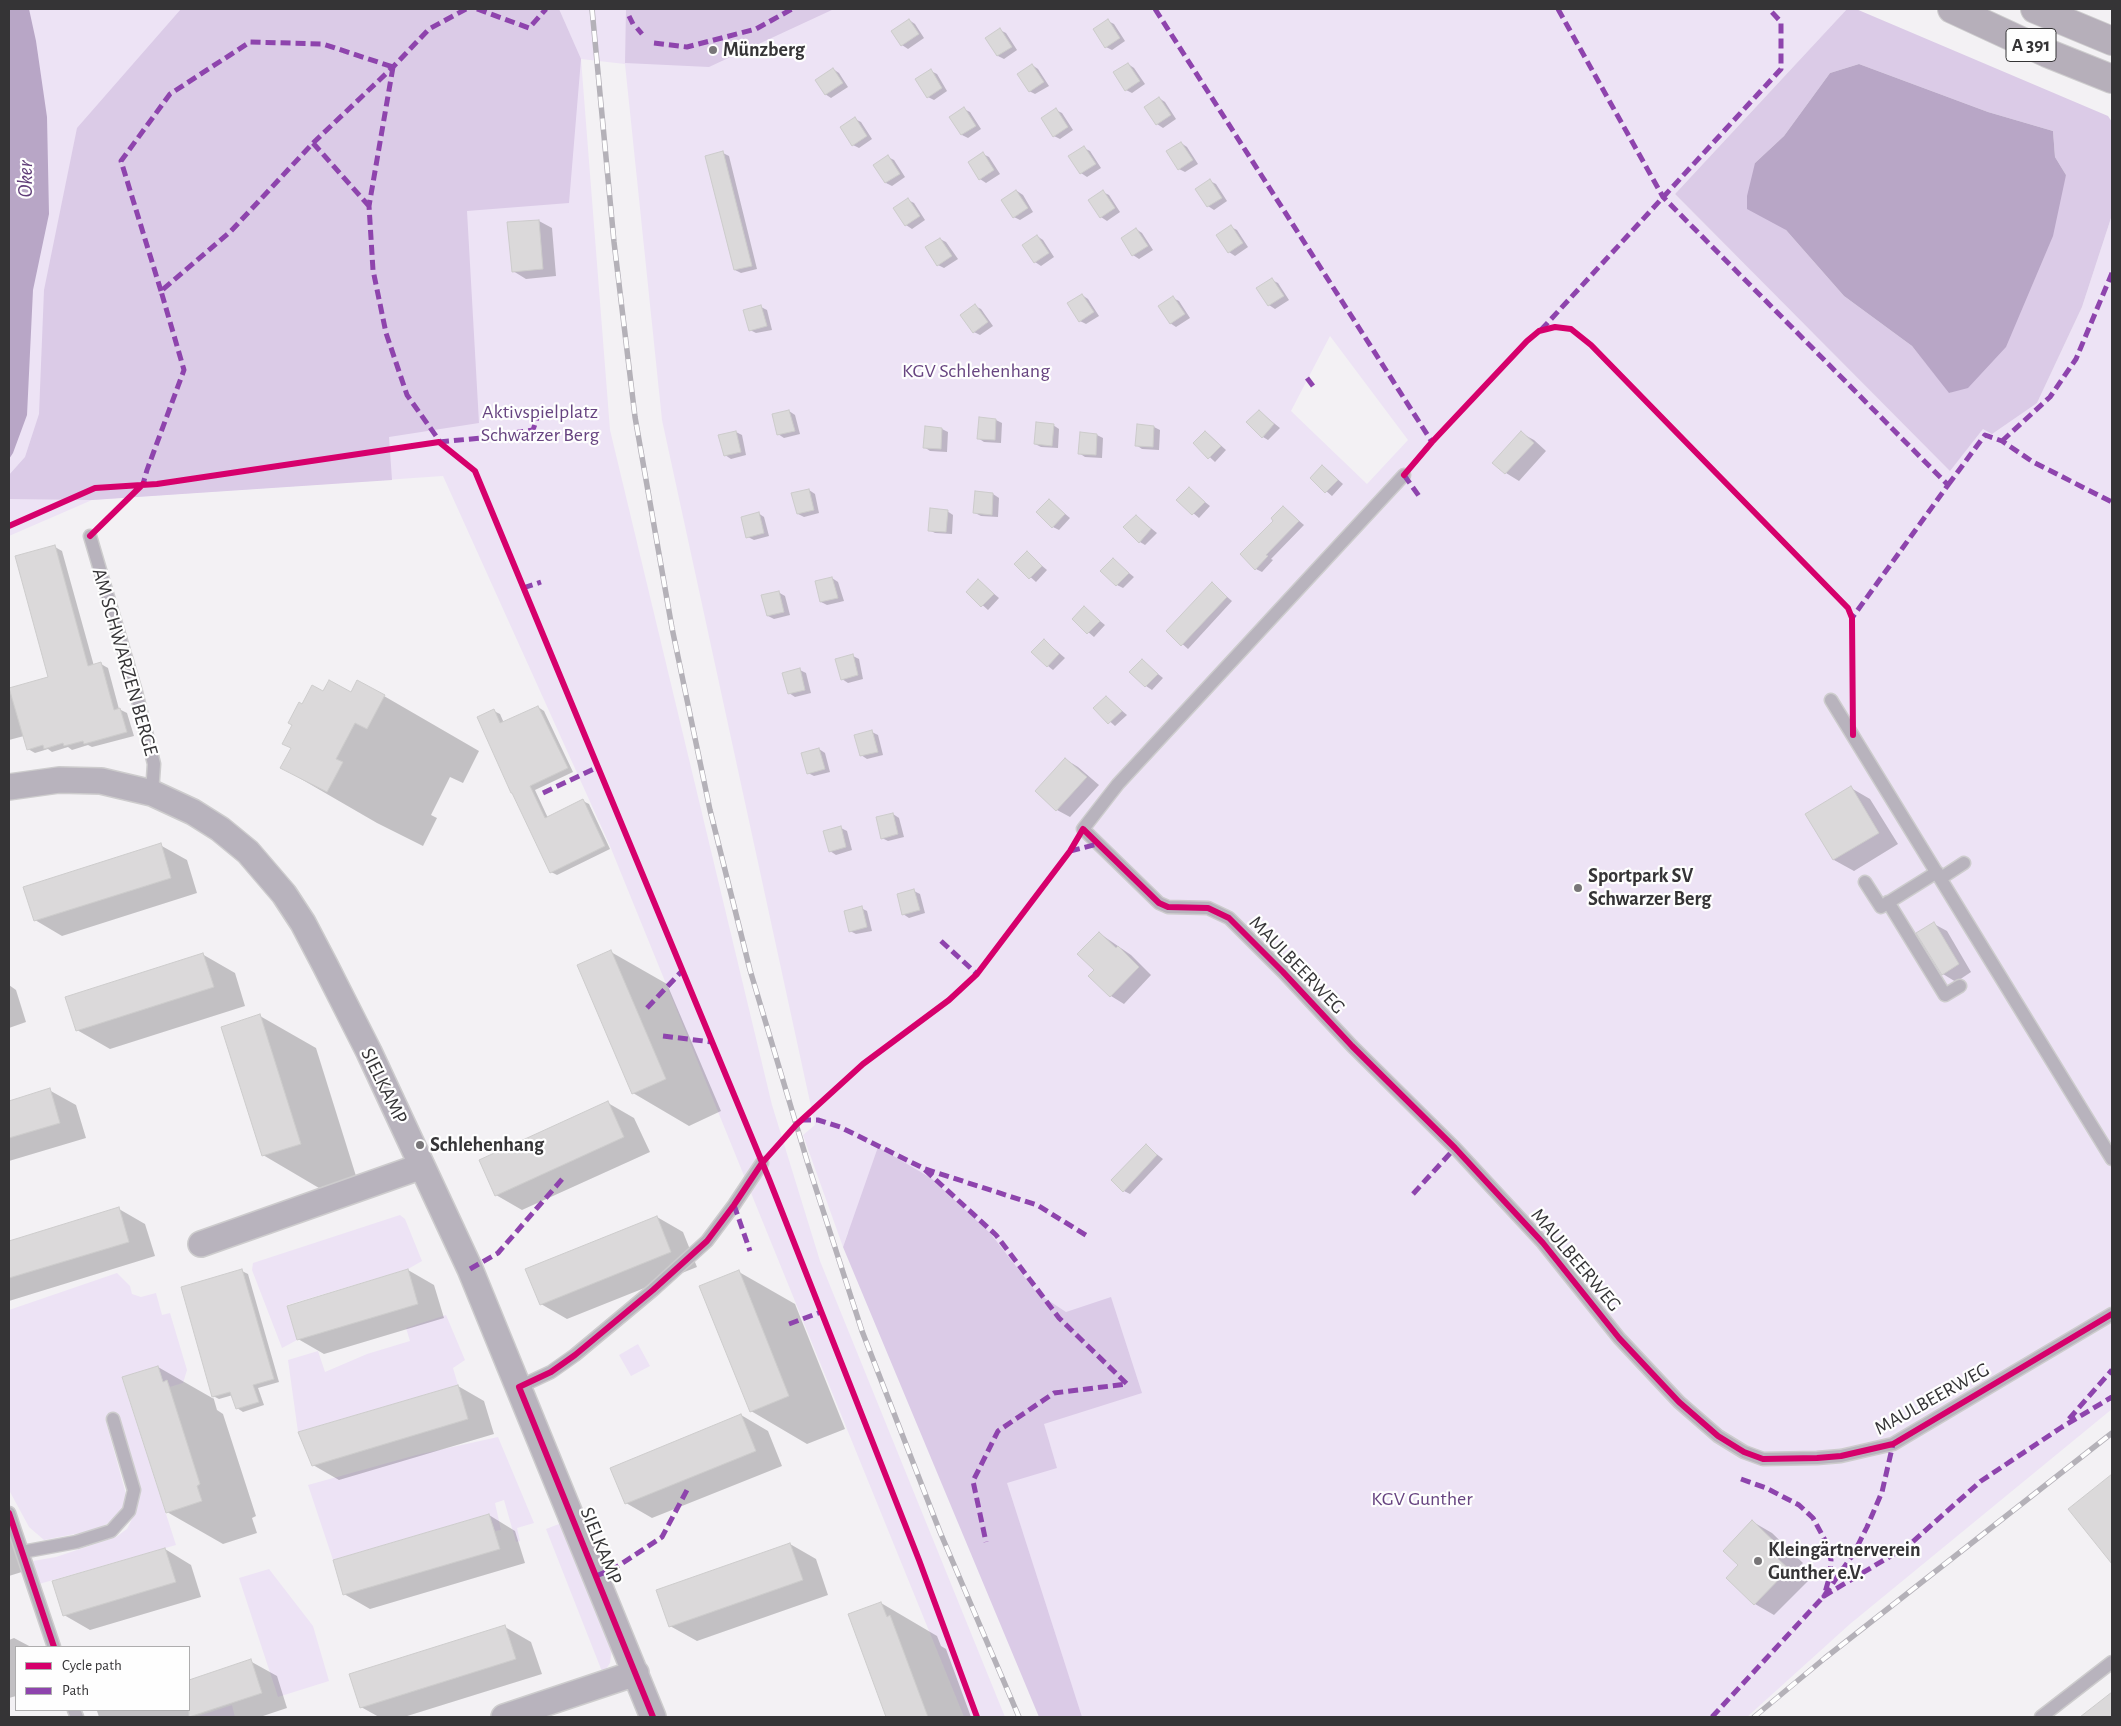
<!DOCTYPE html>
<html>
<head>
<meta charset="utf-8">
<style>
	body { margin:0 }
	#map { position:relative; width:2121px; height:1726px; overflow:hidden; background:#f3f1f4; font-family:"Alegreya Sans",sans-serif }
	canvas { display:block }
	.frame { position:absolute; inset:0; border:10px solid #353436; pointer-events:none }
	.legend { position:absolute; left:15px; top:1646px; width:175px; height:65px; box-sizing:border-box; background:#fefefe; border:1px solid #aeadae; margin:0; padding:6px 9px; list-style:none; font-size:15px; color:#353436 }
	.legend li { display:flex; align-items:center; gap:10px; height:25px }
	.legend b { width:25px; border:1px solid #aeadae }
</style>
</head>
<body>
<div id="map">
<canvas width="2121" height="1726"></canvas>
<div class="frame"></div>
<ul class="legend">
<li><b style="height:6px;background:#d6006c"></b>Cycle path</li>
<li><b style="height:6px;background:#8e44ad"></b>Path</li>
</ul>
</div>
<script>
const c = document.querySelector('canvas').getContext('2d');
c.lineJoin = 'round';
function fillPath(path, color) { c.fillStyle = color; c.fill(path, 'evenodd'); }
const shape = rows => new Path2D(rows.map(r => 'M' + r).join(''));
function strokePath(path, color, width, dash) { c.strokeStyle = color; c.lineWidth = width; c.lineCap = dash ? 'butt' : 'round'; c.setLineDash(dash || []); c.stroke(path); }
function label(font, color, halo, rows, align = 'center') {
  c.font = font + ' "Alegreya Sans",sans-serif'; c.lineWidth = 4.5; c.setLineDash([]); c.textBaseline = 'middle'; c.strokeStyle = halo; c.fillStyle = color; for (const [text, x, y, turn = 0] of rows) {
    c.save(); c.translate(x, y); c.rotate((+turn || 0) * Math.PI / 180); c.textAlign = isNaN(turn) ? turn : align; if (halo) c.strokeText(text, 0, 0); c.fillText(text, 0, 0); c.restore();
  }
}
fillPath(shape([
	[9,9,1847,9,1675,194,1950,470,1983,429,2037,403,2082,307,2112,215,2112,1409,1850,1624,1747,1717,1051,1717,848,1232,843,1247,803,1135,815,1125,662,420,625,64,581,59,610,430,772,1105,820,1261,1005,1717,964,1717,610,846,443,476,92,500,9,536],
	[1330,336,1408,440,1367,484,1291,411],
	[400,1215,405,1219,422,1261,408,1269,287,1305,297,1340,282,1348,252,1270,253,1263],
	[117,1273,130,1286,132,1294,141,1297,156,1293,162,1315,170,1313,187,1370,183,1383,170,1387,167,1380,163,1382,158,1366,122,1378,176,1545,39,1584,33,1561,56,1557,116,1537,127,1529,131,1521,141,1492,118,1415,116,1414,105,1418,126,1494,125,1505,116,1519,95,1530,44,1540,29,1527,9,1490,9,1310],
	[446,1315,465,1360,453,1368,458,1385,298,1432,288,1360,318,1351,325,1372,367,1354,410,1341,406,1328],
	[638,1344,650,1366,631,1376,619,1355],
	[498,1437,534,1523,517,1528,520,1541,516,1542,504,1500,495,1503,501,1530,495,1531,489,1514,333,1560,308,1485,416,1455],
	[564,1522,610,1639,612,1649,610,1663,603,1674,546,1529],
	[269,1569,313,1626,329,1681,278,1697,239,1578],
	[232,1705,235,1717,195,1717]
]), '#ede3f5');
fillPath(shape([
	[181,9,559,9,581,59,569,203,467,211,479,423,389,437,392,480,92,500,9,499,9,475,25,457,39,414,44,290,77,128],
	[626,9,834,9,709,67,625,63],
	[1847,9,1856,9,2108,116,2112,122,2112,215,2082,307,2037,403,1992,434,1983,429,1950,471,1675,194],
	[1859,64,1988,112,2053,131,2055,157,2066,175,1950,393,1912,346,1844,296,1786,230,1755,163,1784,136,1830,73],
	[878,1147,931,1178,990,1233,1037,1293,1066,1312,1111,1297,1142,1393,1044,1424,1057,1468,1007,1483,1082,1717,1039,1717,843,1247]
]), '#dbcbe7');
fillPath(shape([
	[9,9,29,9,36,41,47,117,49,214,33,290,27,415,13,453,9,459],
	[1859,64,1988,112,2053,131,2055,157,2066,175,2053,236,2006,347,1968,388,1949,393,1912,346,1844,296,1786,230,1747,209,1747,196,1755,163,1784,136,1830,73]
]), '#b8a6c6');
fillPath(shape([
	[909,20,915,24,924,38,908,49,902,45],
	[1108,21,1114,24,1125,41,1112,50,1106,47],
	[1000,30,1006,33,1017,50,1004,59,998,56,987,38],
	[1128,64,1134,68,1145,84,1132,93,1126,90],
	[1032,65,1038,69,1049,86,1035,94,1029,91],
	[833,69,839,73,848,87,831,98,825,94],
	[931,71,937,74,947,91,934,100,928,97],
	[1159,98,1165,102,1176,119,1163,128,1157,124],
	[964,109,970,112,981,129,968,138,962,135],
	[1056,110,1062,113,1073,130,1060,139,1054,136],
	[855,119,861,122,872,139,859,148,853,145],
	[1181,143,1187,147,1198,164,1185,172,1179,169],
	[1084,148,1090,151,1101,168,1087,177,1081,173],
	[723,153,729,156,757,269,741,273,735,270],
	[983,154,989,157,1000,174,986,183,980,179,969,162],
	[888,157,894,160,905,177,892,186,886,183],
	[1210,181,1216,184,1227,201,1214,210,1208,206],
	[1017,191,1023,195,1033,212,1020,220,1014,217],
	[1103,192,1109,195,1120,212,1107,221,1101,217],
	[908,200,914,203,925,220,912,229,906,225],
	[539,221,552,228,556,276,526,279,513,271],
	[1231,227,1237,230,1248,247,1235,256,1229,252],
	[1136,229,1142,233,1153,250,1139,259,1133,255],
	[1037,236,1043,240,1054,257,1041,266,1035,262],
	[940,239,946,242,958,259,944,268,938,265],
	[1272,280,1278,283,1289,300,1275,309,1269,305,1258,288],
	[1082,295,1088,299,1099,316,1086,324,1080,321],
	[1173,298,1179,301,1190,318,1176,327,1170,323],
	[975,306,981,309,993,326,980,335,974,332],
	[761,307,767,310,772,330,756,333,750,330],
	[789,411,795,415,800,434,784,438,778,434],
	[1259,411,1280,428,1268,440,1263,437],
	[996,420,1002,423,1001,443,984,442,978,438],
	[1053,425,1059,429,1058,448,1041,447,1035,444],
	[1154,427,1160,430,1159,450,1142,449,1136,445],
	[926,428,942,429,948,432,947,452,930,451,924,447],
	[736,432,742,435,746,455,731,459,725,455],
	[1206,432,1226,450,1215,462,1195,443],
	[1521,433,1534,440,1546,451,1519,481,1506,473,1494,463],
	[1097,435,1103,438,1102,458,1085,457,1079,453],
	[1323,466,1343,484,1332,496,1311,478],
	[1189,489,1210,506,1199,518,1178,500],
	[809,490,815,494,819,513,804,517,798,514],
	[993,494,999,498,998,517,981,516,975,513],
	[1050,501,1070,518,1059,530,1053,527],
	[1283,507,1304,525,1271,559,1273,560,1262,572,1256,569,1275,521],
	[947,511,953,515,952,534,935,533,929,530],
	[758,513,764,517,769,536,754,540,748,537],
	[1136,516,1157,533,1145,545,1140,542],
	[55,547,62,551,94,666,101,664,108,668,119,709,127,713,134,736,92,747,88,745,72,750,68,747,52,752,48,749,35,753,28,749,24,736,9,740,9,689,49,678],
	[1027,553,1047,570,1036,582,1016,564],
	[1113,560,1134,577,1123,588,1117,585],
	[832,578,838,582,844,601,827,605,821,602],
	[979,581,999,598,988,610,968,592],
	[1212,584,1232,601,1188,649,1168,631],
	[778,592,785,596,790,615,774,619,768,616],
	[1084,608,1105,625,1094,637,1073,619],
	[1044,640,1065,658,1053,670,1048,666],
	[853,656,859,659,863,679,848,683,842,679],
	[1142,661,1163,678,1152,690,1146,686],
	[800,670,806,673,811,693,795,697,789,693],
	[324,693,384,696,479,751,463,783,450,777,431,815,437,818,423,846,377,823,282,768,292,748,303,705],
	[1106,697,1127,715,1115,726,1095,708],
	[538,707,544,711,573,772,535,790,548,818,583,801,589,804,610,849,557,875,551,872,494,711,500,714,504,723],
	[872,732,878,735,883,755,867,759,861,755],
	[819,749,825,753,830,772,814,776,808,773],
	[1065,759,1078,767,1099,785,1070,817,1057,810,1037,791],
	[1851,788,1870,799,1898,844,1854,871,1834,860,1807,814],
	[893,814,899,818,904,837,888,841,882,838],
	[841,828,847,831,852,850,836,855,830,851],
	[160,845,187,860,197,893,62,936,35,920],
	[914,891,920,894,925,913,909,918,903,914],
	[861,908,867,911,872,931,856,934,850,931],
	[1934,924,1947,931,1971,972,1956,982,1943,974],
	[1099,933,1131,955,1151,975,1124,1004,1111,996,1090,976,1095,970],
	[611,952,667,984,721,1111,689,1126,633,1093],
	[202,954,235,973,245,1006,110,1049,77,1030],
	[9,985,16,990,26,1022,9,1028],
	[260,1016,316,1048,356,1176,319,1188,263,1155],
	[49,1090,76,1105,86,1138,9,1161,9,1102],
	[608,1103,634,1118,650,1152,522,1210,496,1195],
	[1146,1146,1163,1159,1130,1194,1124,1191],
	[119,1209,145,1224,155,1256,9,1301,9,1242],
	[657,1217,683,1232,697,1267,567,1319,541,1304],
	[408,1270,434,1285,444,1318,324,1354,298,1339],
	[242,1271,248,1274,279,1382,258,1388,264,1405,243,1412,237,1408,233,1395,219,1399,213,1396,217,1410,223,1414,256,1516,252,1518,257,1533,223,1544,167,1512,158,1367,214,1399,182,1288],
	[739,1272,795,1304,845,1429,807,1444,751,1411],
	[458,1386,484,1401,494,1434,339,1480,313,1465],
	[741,1415,768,1431,782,1466,652,1518,626,1503],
	[2112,1476,2112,1563,2070,1509],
	[489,1515,515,1531,525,1563,370,1609,344,1594],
	[1753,1522,1772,1533,1803,1563,1796,1569,1808,1581,1774,1615,1755,1604,1740,1565],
	[9,1532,19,1538,28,1570,9,1576],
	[790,1544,816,1559,828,1595,697,1641,670,1626],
	[165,1549,191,1565,201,1597,90,1630,64,1615],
	[881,1603,937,1636,941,1646,946,1649,971,1717,887,1717,850,1615],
	[505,1627,531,1642,542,1674,404,1717,379,1717,361,1707],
	[14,1638,31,1647,16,1647,16,1696,9,1698,9,1640],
	[250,1661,277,1676,287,1708,260,1717,99,1717,97,1711,102,1710,189,1710,189,1681],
	[2112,1694,2112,1717,2082,1717]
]), '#0003');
const building = shape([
	[909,19,919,34,901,46,891,31,909,19],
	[1108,19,1120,38,1105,48,1093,29,1108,19],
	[1000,28,1012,47,997,56,985,38,1000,28],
	[1128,63,1140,81,1125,91,1113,72,1128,63],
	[1032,64,1044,82,1029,92,1017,74,1032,64],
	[833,68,843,83,825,95,815,80,833,68],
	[931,69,942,88,927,98,915,79,931,69],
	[1159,97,1171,115,1156,125,1144,107,1159,97],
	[964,107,976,126,961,135,949,117,964,107],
	[1056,108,1068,127,1053,137,1041,118,1056,108],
	[855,117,867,136,852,146,840,127,855,117],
	[1181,142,1193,160,1178,170,1166,151,1181,142],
	[1084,146,1096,164,1080,174,1068,156,1084,146],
	[723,151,752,266,734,270,705,156,723,151],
	[983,152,994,170,979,180,968,162,983,152],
	[888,155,900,174,885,183,873,165,888,155],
	[1210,179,1222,198,1207,207,1195,189,1210,179],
	[1016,190,1028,208,1013,218,1001,200,1016,190],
	[1103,190,1115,208,1100,218,1088,200,1103,190],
	[908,198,920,216,905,226,893,208,908,198],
	[539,220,543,269,512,272,507,222,539,220],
	[1231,225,1243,243,1228,253,1216,235,1231,225],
	[1136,228,1148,246,1132,256,1121,238,1136,228],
	[1037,235,1049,253,1034,263,1022,245,1037,235],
	[940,238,952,256,937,266,925,247,940,238],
	[1272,278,1284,296,1268,306,1256,288,1272,278],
	[1082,294,1094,312,1079,322,1067,303,1082,294],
	[1173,296,1185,314,1170,324,1158,306,1173,296],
	[975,304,988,322,973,333,960,315,975,304],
	[761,305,767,326,749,331,743,310,761,305],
	[789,410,795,431,777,435,772,414,789,410],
	[1259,410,1274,424,1262,438,1246,422,1259,410],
	[979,417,996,419,995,440,977,439,979,417],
	[1036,422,1054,424,1052,446,1034,444,1036,422],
	[1137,424,1154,426,1153,447,1135,446,1137,424],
	[925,426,942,428,941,449,923,448,925,426],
	[736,431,741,452,724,456,718,435,736,431],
	[1205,431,1221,446,1208,459,1193,443,1205,431],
	[1521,431,1534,443,1505,474,1492,463,1521,431],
	[1080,432,1097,434,1096,455,1078,454,1080,432],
	[1322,465,1338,480,1325,493,1310,478,1322,465],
	[1189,487,1205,502,1192,515,1176,500,1189,487],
	[809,489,814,510,797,514,791,493,809,489],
	[975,491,993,493,992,515,973,513,975,491],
	[1049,499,1065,514,1052,528,1036,512,1049,499],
	[1283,506,1299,521,1266,555,1268,556,1255,570,1240,554,1273,521,1271,518,1283,506],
	[930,508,948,510,946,532,928,531,930,508],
	[759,512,764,533,746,538,741,517,759,512],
	[1136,515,1151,529,1139,543,1123,527,1136,515],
	[55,545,88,666,101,662,114,710,120,708,127,732,84,744,83,741,64,746,63,743,44,749,43,745,27,750,9,688,48,677,15,556,55,545],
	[1027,551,1042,566,1029,579,1014,564,1027,551],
	[1113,558,1129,573,1116,586,1100,571,1113,558],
	[832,577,838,598,820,602,815,581,832,577],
	[978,579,994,594,981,607,966,592,978,579],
	[1212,582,1227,597,1181,646,1166,631,1212,582],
	[779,591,784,612,767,616,761,595,779,591],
	[1084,606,1100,621,1087,634,1072,619,1084,606],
	[1044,639,1059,654,1047,667,1031,652,1044,639],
	[853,654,858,675,841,680,835,659,853,654],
	[1142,659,1158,674,1145,687,1129,672,1142,659],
	[800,668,805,690,788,694,782,673,800,668],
	[329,680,351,692,357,680,385,695,367,729,355,723,336,759,343,762,327,792,280,768,291,748,282,744,292,725,288,723,299,702,302,704,312,685,323,691,329,680],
	[1106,696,1122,711,1108,724,1093,708,1106,696],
	[538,706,568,768,530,786,545,818,583,799,605,846,550,873,512,793,511,793,477,717,494,709,500,723,538,706],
	[872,730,878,752,860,756,854,735,872,730],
	[819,748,825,769,807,774,801,753,819,748],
	[1065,758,1087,777,1056,811,1035,791,1065,758],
	[1851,786,1879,833,1833,860,1805,814,1851,786],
	[893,813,898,834,881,839,876,817,893,813],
	[841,826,846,847,829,852,823,831,841,826],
	[161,843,171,878,34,921,23,887,161,843],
	[914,889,920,910,902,915,897,894,914,889],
	[862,906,867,927,849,932,844,911,862,906],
	[1934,922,1959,964,1942,975,1916,933,1934,922],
	[1099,932,1116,948,1118,946,1139,967,1110,997,1088,976,1094,970,1077,954,1099,932],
	[611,950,666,1079,632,1094,577,965,611,950],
	[203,953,214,987,76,1031,65,997,203,953],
	[260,1014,301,1144,262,1156,221,1027,260,1014],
	[50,1088,60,1123,9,1138,9,1101,50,1088],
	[608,1101,624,1137,495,1196,479,1160,608,1101],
	[1146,1144,1157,1155,1123,1192,1111,1180,1146,1144],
	[119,1207,129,1242,9,1278,9,1241,119,1207],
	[657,1216,671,1252,540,1305,525,1269,657,1216],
	[242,1269,274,1379,253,1385,259,1402,236,1409,230,1392,212,1397,181,1287,242,1269],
	[408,1269,418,1304,297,1340,287,1306,408,1269],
	[739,1270,789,1396,750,1412,699,1286,739,1270],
	[158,1366,163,1382,167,1380,200,1484,197,1486,202,1501,166,1513,122,1377,158,1366],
	[458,1385,468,1419,312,1466,298,1432,458,1385],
	[741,1414,756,1451,625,1504,610,1468,741,1414],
	[2112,1474,2112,1564,2068,1509,2112,1474],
	[489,1514,500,1549,343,1595,333,1560,489,1514],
	[1752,1520,1784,1551,1777,1558,1789,1569,1754,1605,1726,1578,1738,1565,1723,1551,1752,1520],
	[790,1543,803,1580,669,1627,656,1590,790,1543],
	[165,1548,176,1582,63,1616,52,1581,165,1548],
	[881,1602,887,1617,890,1615,928,1717,886,1717,848,1614,881,1602],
	[505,1625,516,1659,360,1708,349,1674,505,1625],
	[251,1659,262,1693,189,1717,189,1680,251,1659],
	[2112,1692,2112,1717,2080,1717,2112,1692]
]);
fillPath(building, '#dbd9da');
strokePath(building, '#cdcccc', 1);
const lane = shape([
	[1404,475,1118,784,1083,829,1159,903,1168,907,1208,908,1229,918,1283,972,1352,1046,1455,1148,1543,1243,1619,1338,1679,1402,1718,1436,1744,1452,1763,1459,1817,1458,1841,1456,1893,1444,2112,1314],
	[90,536,136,692,154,764,152,793],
	[1831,700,2112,1159],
	[1941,878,1964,863],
	[1865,882,1881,907,1937,872],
	[1888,902,1945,995,1960,986],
	[519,1387,551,1372,575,1355,653,1290,707,1241,734,1205,762,1163],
	[9,1513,54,1647],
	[22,1552,76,1542,111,1531,129,1511,134,1490,113,1419],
	[74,1710,77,1717],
	[2041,1717,2112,1662]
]);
const street = shape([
	[9,787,59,780,101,781,152,793,193,812,220,829,248,852,284,894,303,923,325,965,369,1052,470,1269,653,1717],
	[201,1244,422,1166],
	[504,1717,636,1673]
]);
const highway = shape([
	[1952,9,2047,53,2112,79],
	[2035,9,2112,41]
]);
strokePath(lane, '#cdcccd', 15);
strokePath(street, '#cdcccd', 28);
strokePath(highway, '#cdcccd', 30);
strokePath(lane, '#b8b3bd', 12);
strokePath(street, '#b8b3bd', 25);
strokePath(highway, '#b6afba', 28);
const rail = shape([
	[592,9,614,242,635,417,672,628,710,810,750,970,808,1164,862,1331,940,1532,1019,1717],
	[1754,1717,1825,1658,2112,1433]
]);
strokePath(rail, '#b4b1b8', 5.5);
strokePath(rail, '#fefefe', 4, [11]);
strokePath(shape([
	[477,9,529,28,546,9],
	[1155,9,1432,442],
	[1558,9,1663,197,1948,485,1852,618],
	[629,16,633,24],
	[637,28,642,34],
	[654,43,687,47,756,29,792,9],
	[393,67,369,206,373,270,386,333,407,395,441,443],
	[313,143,369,206],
	[161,291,121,161,170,94,250,42,323,44,393,67],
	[1541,330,1781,69,1781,22,1769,9],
	[1307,378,1316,390],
	[2002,441,2050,397,2076,359,2112,273],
	[439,442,481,438,533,430,538,415],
	[1404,475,1419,496],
	[147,484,143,484,147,470,184,370,161,291,231,231,313,143,393,67,429,29,466,9],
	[1948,485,1985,435,2002,441,2033,462,2112,502],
	[523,588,541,582],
	[543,793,598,767],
	[1070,851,1098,844],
	[941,941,977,974],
	[647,1008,682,971],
	[663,1036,712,1042],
	[801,1120,818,1120,840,1127,923,1168,996,1235,1059,1318,1127,1384,1054,1393,998,1431,973,1481,986,1542],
	[925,1169,1037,1205,1089,1237],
	[1413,1194,1455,1148],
	[734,1205,750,1251],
	[470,1269,498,1253,564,1177],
	[789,1324,821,1312],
	[2069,1419,2112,1370],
	[1741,1479,1766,1488,1799,1505,1813,1518,1826,1542,1831,1560,1830,1575,1824,1596,1909,1545,1981,1481,2062,1427,2112,1397],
	[596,1576,615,1568,662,1537,687,1490],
	[1712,1717,1824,1596,1854,1553,1867,1527,1882,1492,1893,1444]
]), '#8e44ad', 5, [10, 5]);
strokePath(shape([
	[1404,475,1432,442,1527,341,1539,331,1555,327,1571,329,1591,345,1848,608,1852,618,1853,735],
	[9,526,95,488,157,484,439,442,475,471,769,1179,919,1560,977,1717],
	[90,536,143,484],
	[9,1513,54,1647],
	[653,1717,519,1387,551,1372,575,1355,653,1290,707,1241,734,1205,762,1163,796,1125,863,1064,949,1000,977,974,1070,851,1083,829,1159,903,1168,907,1208,908,1229,918,1283,972,1352,1046,1455,1148,1543,1243,1619,1338,1679,1402,1718,1436,1744,1452,1763,1459,1817,1458,1841,1456,1893,1444,2112,1314]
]), '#d6006c', 6);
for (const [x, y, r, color] of [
	[713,50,5,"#787678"],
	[1578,888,5,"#787678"],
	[420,1145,5,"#787678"],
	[1758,1561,5,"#787678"]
]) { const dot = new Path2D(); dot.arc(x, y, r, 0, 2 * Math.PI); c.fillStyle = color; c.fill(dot); strokePath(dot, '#fefefe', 2); }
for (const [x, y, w] of [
	[2031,45,50]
]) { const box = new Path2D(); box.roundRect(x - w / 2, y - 16.5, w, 33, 4); c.fillStyle = '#fefefe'; c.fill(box); strokePath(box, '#353436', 1); }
label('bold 19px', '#353436', null, [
	["A 391",2031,45]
]);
label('bold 20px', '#353436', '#fefefe', [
	["Münzberg",723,50],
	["Sportpark SV",1588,876],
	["Schwarzer Berg",1588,899],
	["Schlehenhang",430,1145],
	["Kleingärtnerverein",1768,1550],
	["Gunther e.V.",1768,1573]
], 'left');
label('20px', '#674480', '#fefefe', [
	["KGV Schlehenhang",976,371],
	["Aktivspielplatz",540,412],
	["Schwarzer Berg",540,435],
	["KGV Gunther",1422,1499]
]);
label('20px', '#353436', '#fefefe', [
	["AM SCHWARZEN BERGE",125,662,74],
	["MAULBEERWEG",1297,965,46],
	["SIELKAMP",384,1086,64],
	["MAULBEERWEG",1576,1260,50],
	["MAULBEERWEG",1932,1399,-29],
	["SIELKAMP",601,1546,68]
]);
label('italic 21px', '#613e79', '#fefefe', [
	["Oker",26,179,-90]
]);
</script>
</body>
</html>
